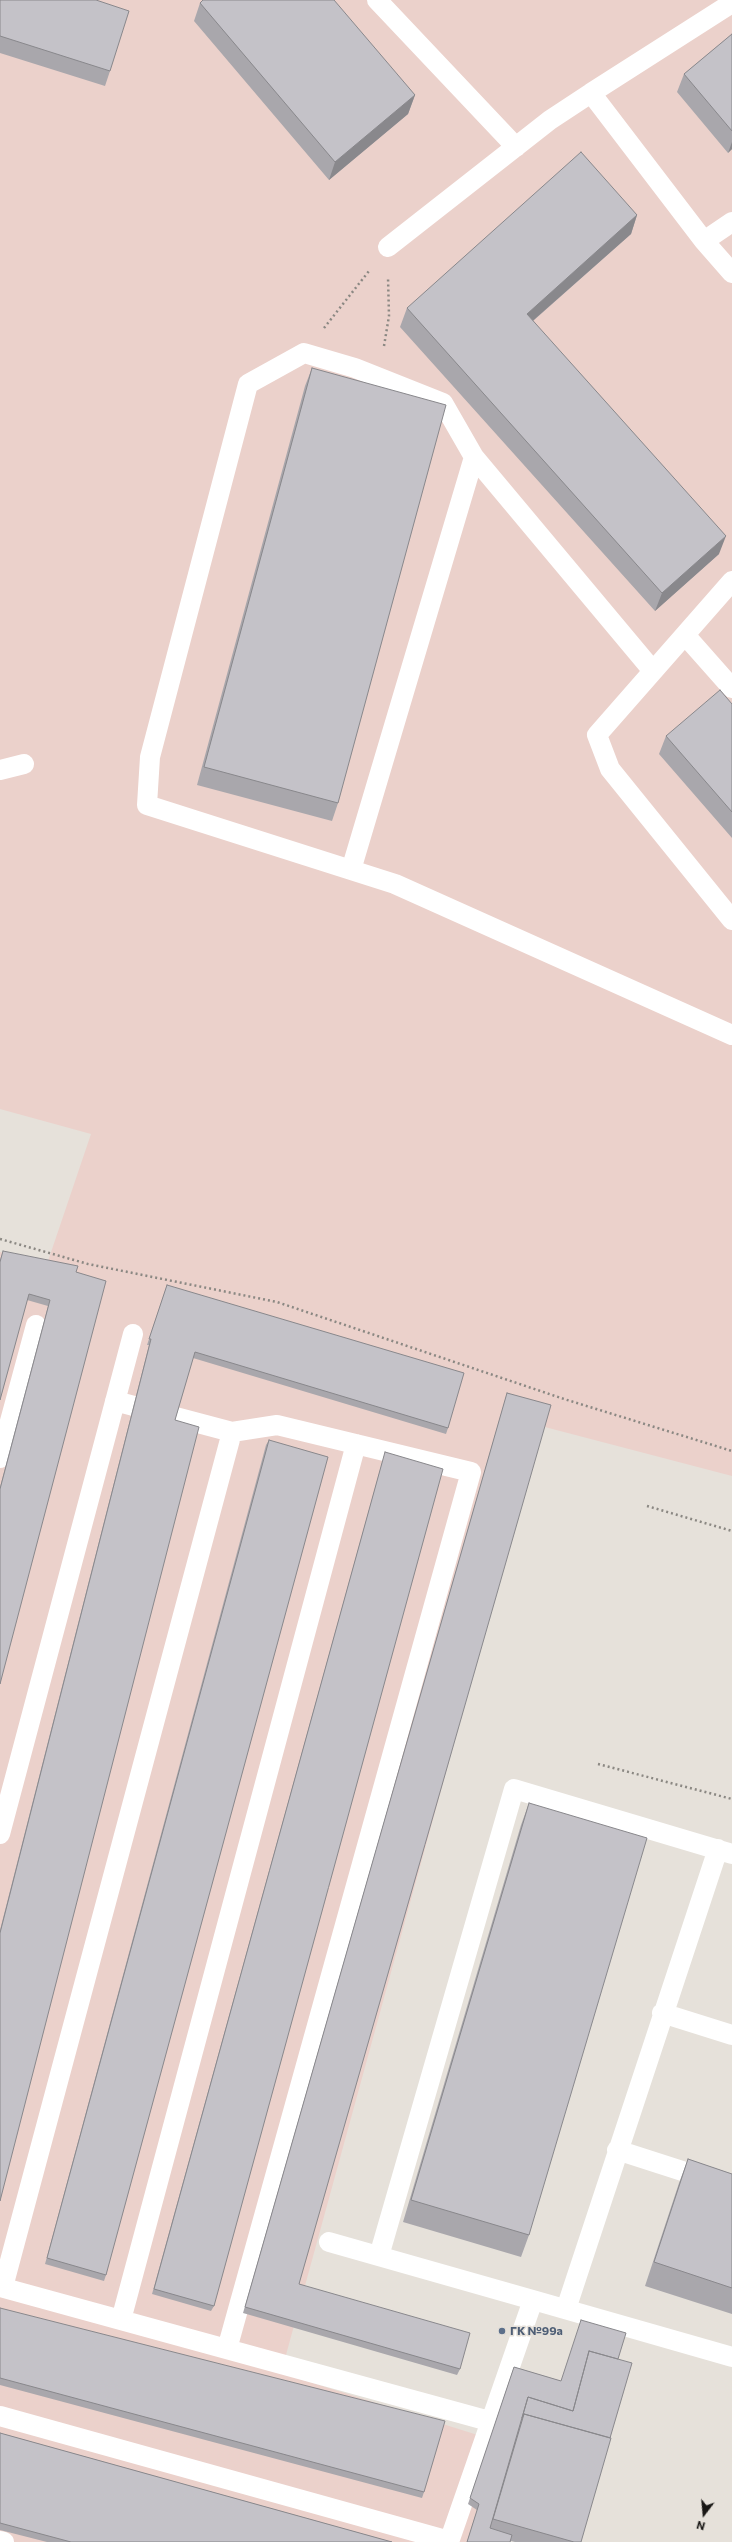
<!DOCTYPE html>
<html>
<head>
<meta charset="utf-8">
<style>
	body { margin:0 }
	#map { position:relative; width:732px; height:2542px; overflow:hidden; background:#e6e1da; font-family:Commissioner,sans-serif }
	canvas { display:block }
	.north { position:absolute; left:684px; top:2494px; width:40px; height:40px; -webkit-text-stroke:3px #e6e1da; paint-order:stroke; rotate:196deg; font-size:11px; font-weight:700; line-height:16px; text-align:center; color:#191715 }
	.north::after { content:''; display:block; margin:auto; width:14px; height:18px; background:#191715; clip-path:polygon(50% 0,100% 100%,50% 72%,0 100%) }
</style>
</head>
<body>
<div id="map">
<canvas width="732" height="2542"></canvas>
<div class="north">N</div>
</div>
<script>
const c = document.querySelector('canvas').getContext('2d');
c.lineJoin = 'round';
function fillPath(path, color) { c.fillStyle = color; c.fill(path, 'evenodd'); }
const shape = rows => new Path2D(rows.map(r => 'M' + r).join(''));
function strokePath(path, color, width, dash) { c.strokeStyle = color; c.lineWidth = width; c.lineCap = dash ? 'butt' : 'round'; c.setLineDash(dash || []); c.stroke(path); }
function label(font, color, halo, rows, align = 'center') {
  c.font = font + ' Commissioner,sans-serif'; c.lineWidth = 3; c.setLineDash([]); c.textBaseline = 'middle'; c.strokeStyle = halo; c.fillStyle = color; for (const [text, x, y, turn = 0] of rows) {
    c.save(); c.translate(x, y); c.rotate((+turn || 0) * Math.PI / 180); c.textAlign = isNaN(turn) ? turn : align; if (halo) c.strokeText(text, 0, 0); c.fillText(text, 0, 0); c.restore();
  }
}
fillPath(shape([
	[0,0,732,0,732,1476,541,1426,281,2373,503,2443,499,2542,0,2542,0,1252,46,1267,91,1134,0,1109]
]), '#ebd1cb');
strokePath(shape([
	[324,328,369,271],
	[384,346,389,316,388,277],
	[0,1239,88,1264,277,1302,564,1399,732,1451],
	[647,1506,732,1531],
	[598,1764,732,1799]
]), '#8b8883', 2.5, [2, 3]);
strokePath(shape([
	[377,0,516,147],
	[591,93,732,3],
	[732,222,704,241,732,273],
	[388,247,550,120,591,93,704,241],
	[474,457,653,671],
	[732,581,597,735,610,769,732,920],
	[685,635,732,688],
	[0,770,24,764],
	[351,870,474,457,443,403,355,368,304,353,248,384,150,757,147,805,395,884,732,1035],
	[115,1401,232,1432,277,1425,471,1472,227,2349],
	[0,1458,36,1325],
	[0,1834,133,1334],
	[662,2013,732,2035],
	[617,2150,732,2187],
	[329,2242,533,2300],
	[379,2256,514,1789,732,1854],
	[0,2287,489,2421],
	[3,2287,232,1432],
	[566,2309,718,1849],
	[121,2320,356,1444],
	[0,2416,449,2541],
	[0,2541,4,2542],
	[449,2542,533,2300,732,2357]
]), '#fff', 20);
fillPath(shape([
	[0,0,110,71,105,86,0,53],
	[200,3,415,95,408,114,329,180,194,21],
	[732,34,732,149,728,153,677,92,684,74],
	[637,215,631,234,533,321,719,554,655,611,400,327,407,308],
	[312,368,338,803,332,821,197,785,305,386],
	[732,704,732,838,659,754,666,736],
	[3,1251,76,1272,0,1684,0,1487,48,1306,27,1300,0,1400,0,1260],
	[167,1285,448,1428,446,1434,193,1358,175,1420,0,2201,0,1930,149,1345,147,1345],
	[507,1393,299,2284,460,2369,457,2375,243,2313],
	[269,1440,106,2275,104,2281,45,2264,266,1445],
	[385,1452,214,2306,211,2311,152,2294],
	[529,1803,529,2235,521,2257,403,2222,521,1825],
	[688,2159,732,2174,732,2314,645,2286,679,2183],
	[0,2308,424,2492,422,2498,0,2385],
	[618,2359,581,2542,515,2542,511,2541,510,2542,467,2542,477,2510,468,2504,514,2367,561,2381],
	[0,2433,392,2542,47,2542,0,2530]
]), '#a9a7ac');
fillPath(shape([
	[415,95,408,114,329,180,335,162],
	[732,142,732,149,728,153],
	[637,215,631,234,520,332,527,314],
	[726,536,719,554,655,611,662,593]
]), '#89888c');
const building = shape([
	[0,0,96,0,129,11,110,71,0,36,0,0],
	[203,0,334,0,415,95,335,162,200,3,203,0],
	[732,34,732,131,684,74,732,34],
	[581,152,637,215,527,314,726,536,662,593,407,308,581,152],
	[312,368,446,405,338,803,204,767,312,368],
	[720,690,732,704,732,812,666,736,720,690],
	[3,1251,78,1266,76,1272,106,1281,0,1684,0,1489,50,1300,29,1294,0,1400,0,1262,3,1251],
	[167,1285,464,1373,448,1428,195,1352,175,1420,199,1427,0,2201,0,1933,151,1339,149,1339,167,1285],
	[507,1393,551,1405,299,2284,470,2333,460,2369,245,2307,507,1393],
	[269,1440,328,1457,106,2275,47,2258,269,1440],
	[385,1452,443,1469,214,2306,154,2289,385,1452],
	[529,1803,647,1838,529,2235,411,2200,529,1803],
	[688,2159,732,2174,732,2288,654,2262,688,2159],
	[0,2308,445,2421,424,2492,0,2378,0,2308],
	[581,2320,626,2333,618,2359,589,2351,573,2411,528,2397,490,2528,512,2535,510,2542,467,2542,479,2504,470,2498,514,2367,561,2381,581,2320],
	[589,2351,632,2363,610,2438,524,2414,522,2418,528,2397,573,2411,589,2351],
	[524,2414,611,2438,581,2542,574,2542,493,2519,524,2414],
	[0,2433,392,2542,71,2542,0,2523,0,2433]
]);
fillPath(building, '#c4c2c8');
strokePath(building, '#89888c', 1);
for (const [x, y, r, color] of [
	[502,2331,4,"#5c6f8a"]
]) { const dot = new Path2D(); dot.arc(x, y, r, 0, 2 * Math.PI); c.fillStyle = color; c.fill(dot); strokePath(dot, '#e6e1da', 1.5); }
label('bold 12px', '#4e5e75', '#e6e1da', [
	["ГК №99а",510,2331]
], 'left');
</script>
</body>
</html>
